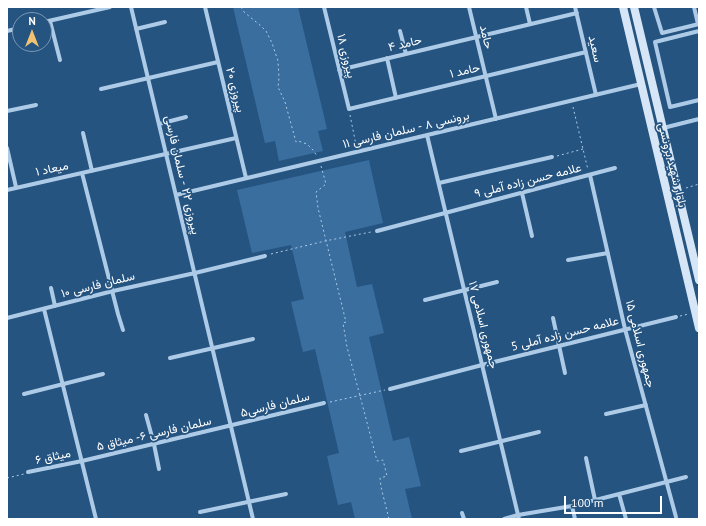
<!DOCTYPE html>
<html>
<head>
<meta charset="utf-8">
<style>
	body { margin:0 }
	#map { position:relative; width:706px; height:526px; overflow:hidden; background:#255481; font-family:"PT Sans",sans-serif }
	canvas { display:block }
	.frame { position:absolute; inset:0; border:8px solid #fff; pointer-events:none }
	.north { position:absolute; left:12px; top:12px; width:40px; height:40px; box-sizing:border-box; background:#255481; border:1px solid #7c98b3; border-radius:50%; rotate:0deg; font-size:11px; font-weight:700; line-height:16px; text-align:center; color:#fff }
	.north::after { content:''; display:block; margin:auto; width:14px; height:18px; background:#f0c271; clip-path:polygon(50% 0,100% 100%,50% 72%,0 100%) }
	.scale { position:absolute; left:564px; top:496px; width:98px; height:18px; box-sizing:border-box; border:2px solid #fff; border-top:0; padding-left:5px; font-size:12px; line-height:14px; white-space:nowrap; color:#fff; -webkit-text-stroke:3px #255481; paint-order:stroke }
</style>
</head>
<body>
<div id="map">
<canvas width="706" height="526"></canvas>
<div class="frame"></div>
<div class="north">N</div>
<div class="scale">100 m</div>
</div>
<script>
const c = document.querySelector('canvas').getContext('2d');
c.lineJoin = 'round';
function fillPath(path, color) { c.fillStyle = color; c.fill(path, 'evenodd'); }
const shape = rows => new Path2D(rows.map(r => 'M' + r).join(''));
function strokePath(path, color, width, dash) { c.strokeStyle = color; c.lineWidth = width; c.lineCap = dash ? 'butt' : 'round'; c.setLineDash(dash || []); c.stroke(path); }
function label(font, color, halo, rows, align = 'center') {
  c.font = font + ' "PT Sans",Vazirmatn,sans-serif'; c.lineWidth = 3.5; c.setLineDash([]); c.textBaseline = 'middle'; c.strokeStyle = halo; c.fillStyle = color; for (const [text, x, y, turn = 0] of rows) {
    c.save(); c.translate(x, y); c.rotate((+turn || 0) * Math.PI / 180); c.textAlign = isNaN(turn) ? turn : align; if (halo) c.strokeText(text, 0, 0); c.fillText(text, 0, 0); c.restore();
  }
}
fillPath(shape([
	[233,7,298,7,327,129,318,131,323,151,279,161,275,141,265,143],
	[369,160,383,223,345,232,357,287,372,284,384,333,369,337,393,441,409,437,421,486,405,489,412,519,355,519,351,502,338,505,327,456,339,453,315,349,303,352,291,302,304,299,291,245,252,253,237,190]
]), '#3a6e9f');
strokePath(shape([
	[241,7,244,12,261,26,266,31,272,43,278,61,279,78,278,87,285,102,296,142,298,141,307,144,313,150,317,156],
	[573,107,588,170],
	[350,115,356,145],
	[557,156,583,149],
	[321,166,326,184,316,192,318,208,346,322,343,323,347,347,364,411,377,461,383,460,387,476,380,478,381,487,389,519],
	[686,188,699,184],
	[271,254,325,241,371,232],
	[680,316,689,314],
	[330,402,385,390],
	[7,478,24,474]
]), '#adcbe7', 1, [2, 3]);
strokePath(shape([
	[131,7,253,519],
	[205,7,246,178],
	[324,7,349,109,586,52],
	[469,7,496,119],
	[526,7,530,24],
	[575,7,596,95],
	[654,7,662,33,699,24],
	[694,7,698,24],
	[50,21,60,60],
	[44,22,110,7],
	[136,29,165,22],
	[7,31,20,28],
	[400,31,406,54],
	[699,31,655,42,670,107,699,100],
	[387,58,396,98],
	[339,70,577,13],
	[101,89,218,62],
	[7,111,36,105],
	[159,124,186,117],
	[663,128,699,119],
	[83,133,92,171],
	[427,135,519,519],
	[7,148,16,187],
	[82,173,118,314,123,330],
	[590,175,625,329,676,517],
	[439,183,552,157],
	[7,190,236,138],
	[522,193,532,236],
	[176,195,641,84],
	[377,231,615,168],
	[568,260,608,253],
	[51,288,55,306],
	[425,300,497,282],
	[44,309,96,519],
	[7,318,113,291,195,273,265,256],
	[553,318,565,373],
	[170,358,253,339],
	[390,389,482,365,676,317],
	[24,394,103,374],
	[606,414,646,405],
	[146,415,154,444,159,469],
	[461,451,539,432],
	[586,458,595,500],
	[28,472,82,461,324,403],
	[619,494,626,519],
	[572,506,575,519],
	[200,512,286,494],
	[462,513,464,519],
	[504,519,518,515,572,506,686,477]
]), '#adcbe7', 4);
strokePath(shape([
	[623,7,699,328],
	[634,7,699,280]
]), '#d6e6f6', 8);
label('12px', '#fff', '#255481', [
	["حامد",486,37,76],
	["حامد ۴",405,44,-13],
	["سعید",595,49,77],
	["پیروزی ۱۸",346,56,76],
	["حامد ۱",465,71,-13],
	["پیروزی ۲۰",235,90,76],
	["برونسی ۸ - سلمان فارسی ۱۱",406,130,-13],
	["بلوار شهید برونسی",672,165,76],
	["میعاد ۱",52,169,-12],
	["پیروزی ۲۲ - سلمان فارسی",182,175,77],
	["علامه حسن زاده آملی ۹",528,181,-14],
	["سلمان فارسی ۱۰",98,285,-14],
	["جمهوری اسلامی ۱۷",483,325,76],
	["علامه حسن زاده آملی 5",565,334,-14],
	["جمهوری اسلامی ۱۵",640,344,76],
	["سلمان فارسی۵",275,405,-14],
	["سلمان فارسی ۶- میثاق ۵",154,434,-13],
	["میثاق ۶",53,457,-12]
]);
</script>
</body>
</html>
